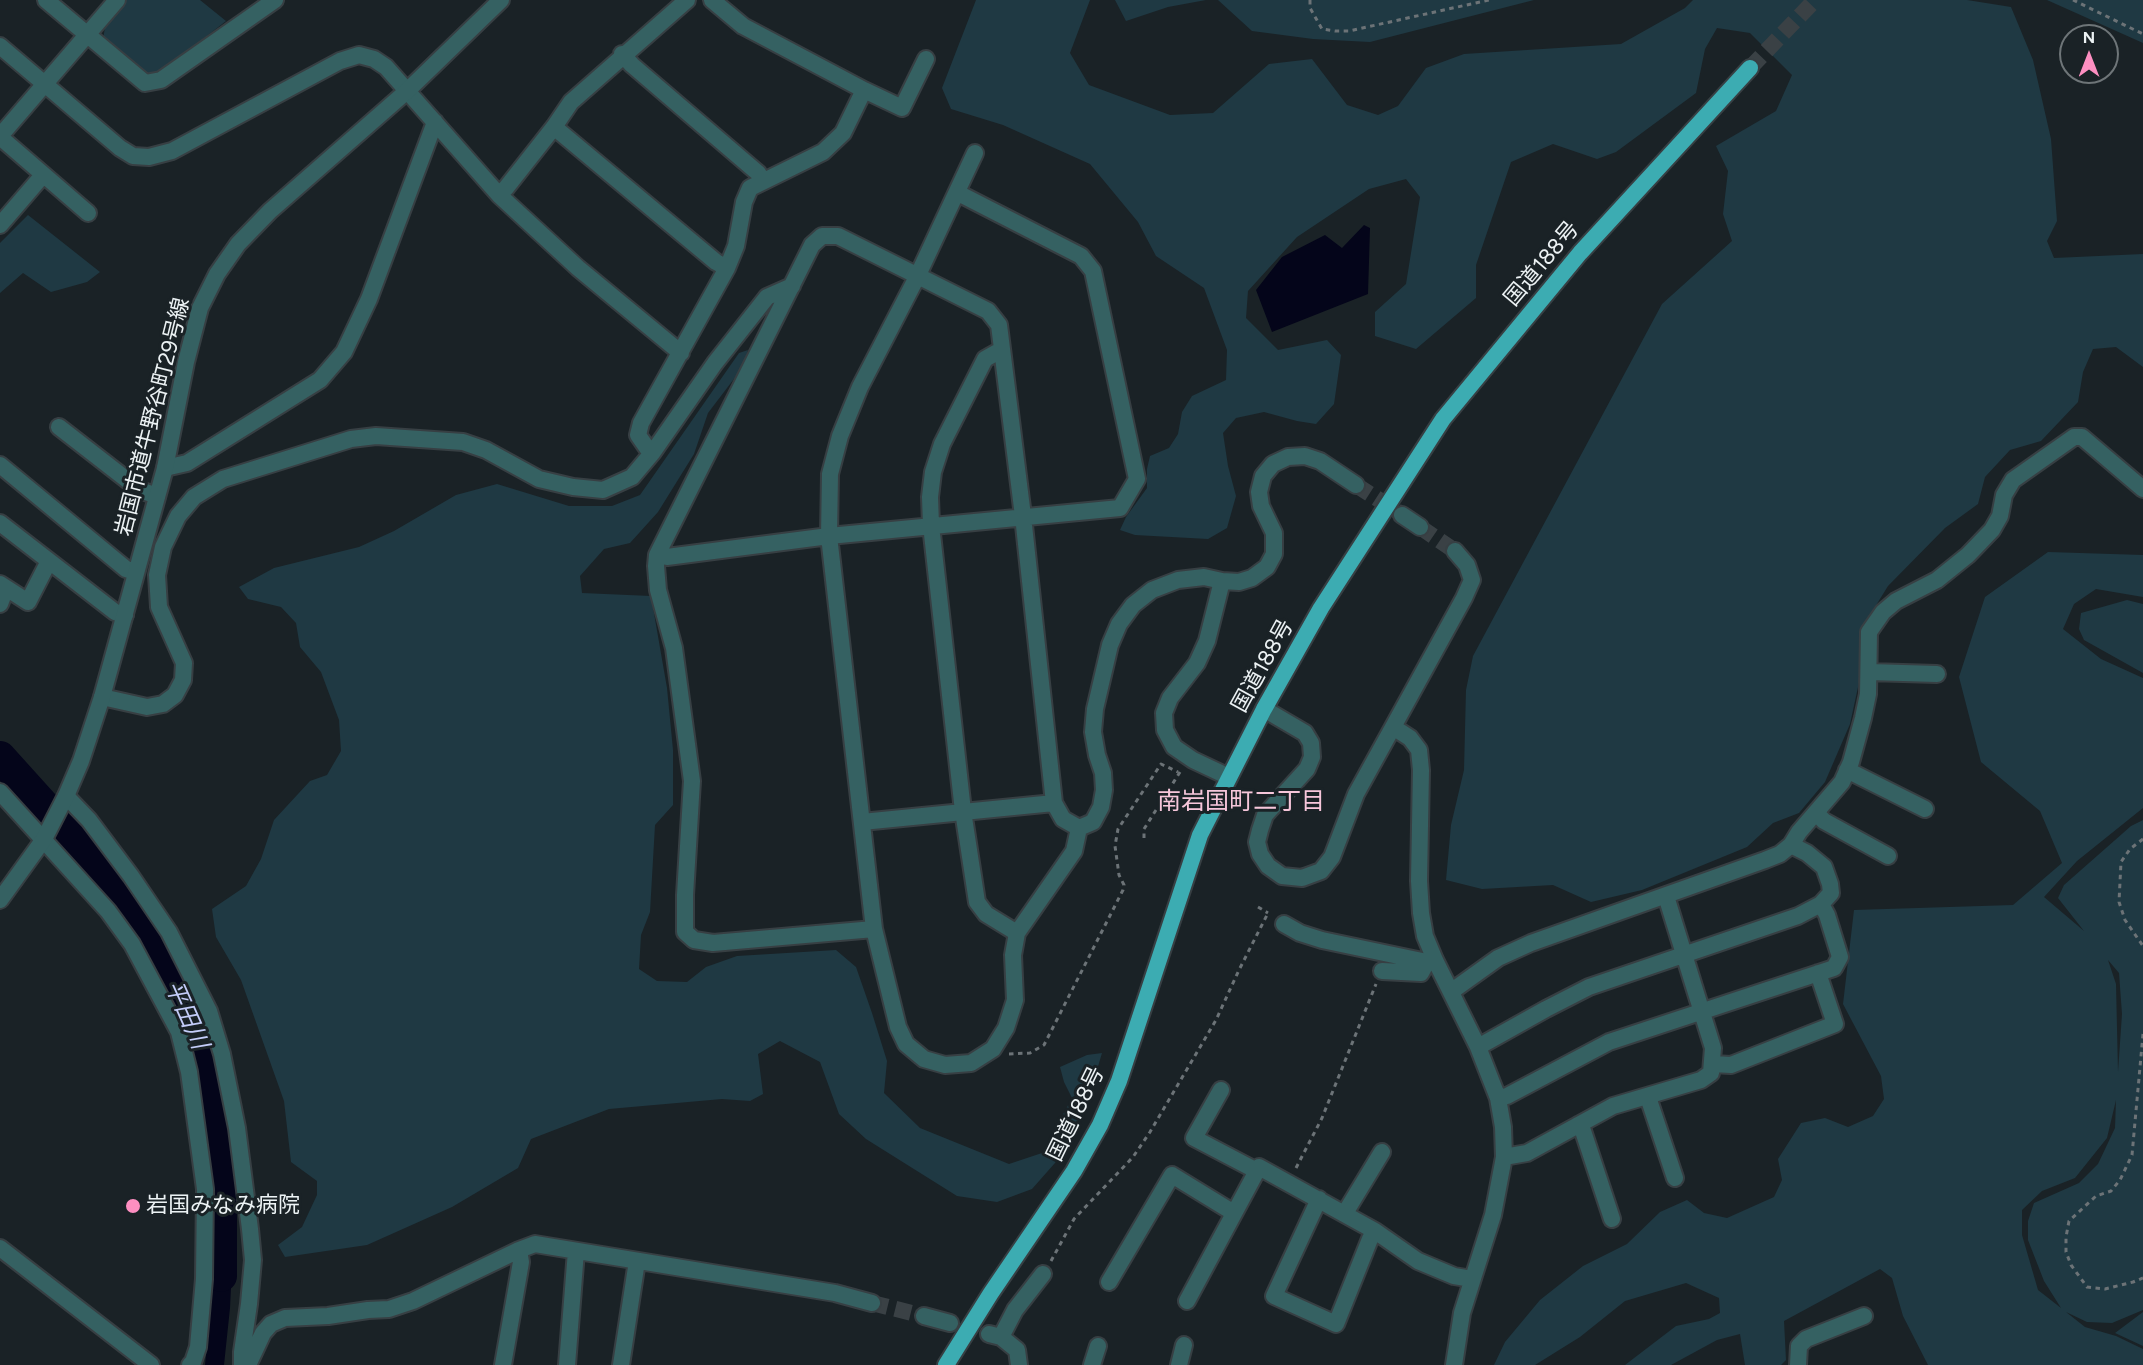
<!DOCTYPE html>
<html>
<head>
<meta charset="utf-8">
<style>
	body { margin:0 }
	#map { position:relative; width:2143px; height:1365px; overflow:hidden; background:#1a2226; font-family:Figtree,sans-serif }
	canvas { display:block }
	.north { position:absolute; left:2059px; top:24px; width:60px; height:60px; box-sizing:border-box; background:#1a2226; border:2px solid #6e7578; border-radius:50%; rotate:0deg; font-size:16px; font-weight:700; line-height:24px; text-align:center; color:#ecf2f4 }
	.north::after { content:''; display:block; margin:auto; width:21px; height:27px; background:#fd8fc1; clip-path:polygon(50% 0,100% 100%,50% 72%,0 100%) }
</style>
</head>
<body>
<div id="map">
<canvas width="2143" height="1365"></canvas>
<div class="north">N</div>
</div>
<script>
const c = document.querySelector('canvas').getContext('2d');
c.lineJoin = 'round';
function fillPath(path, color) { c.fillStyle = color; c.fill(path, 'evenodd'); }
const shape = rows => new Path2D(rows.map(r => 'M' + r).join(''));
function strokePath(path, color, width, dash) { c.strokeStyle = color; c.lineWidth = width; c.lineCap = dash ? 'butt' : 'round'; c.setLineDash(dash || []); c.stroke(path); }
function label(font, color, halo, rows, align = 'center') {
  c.font = font + ' Figtree,"Noto Sans JP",sans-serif'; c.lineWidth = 6; c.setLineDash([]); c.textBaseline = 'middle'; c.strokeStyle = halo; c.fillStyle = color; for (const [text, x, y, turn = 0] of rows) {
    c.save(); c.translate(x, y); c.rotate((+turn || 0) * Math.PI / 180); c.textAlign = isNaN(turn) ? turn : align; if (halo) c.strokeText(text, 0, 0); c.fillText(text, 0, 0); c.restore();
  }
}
fillPath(shape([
	[126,0,200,0,226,21,156,76,146,75,103,39,106,22],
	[976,0,1090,0,1070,53,1089,85,1170,115,1213,113,1269,64,1312,59,1347,105,1378,115,1398,106,1426,68,1464,54,1621,44,1685,8,1693,0,1967,0,2011,7,2033,60,2051,139,2057,221,2047,241,2054,258,2143,254,2143,367,2116,347,2093,349,2083,372,2078,402,2041,441,2010,450,1985,477,1978,504,1945,528,1888,586,1862,628,1860,678,1850,724,1825,782,1799,813,1773,823,1747,847,1642,890,1591,902,1553,885,1482,889,1446,880,1451,825,1464,770,1466,690,1473,656,1662,304,1732,241,1723,214,1728,171,1716,146,1776,111,1792,75,1750,33,1717,28,1705,49,1696,93,1616,152,1597,159,1553,144,1511,162,1476,265,1476,298,1416,349,1375,336,1375,312,1406,284,1420,197,1406,179,1369,189,1297,237,1248,291,1246,318,1278,350,1327,340,1341,355,1334,404,1316,424,1297,421,1264,412,1236,418,1223,433,1228,466,1236,496,1227,528,1208,539,1135,535,1120,530,1126,517,1147,488,1147,469,1150,456,1169,448,1178,434,1182,412,1192,396,1226,380,1227,350,1204,288,1156,256,1138,222,1090,164,1003,125,951,109,942,88],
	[1115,0,1206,0,1168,7,1126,21],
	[1218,0,1534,0,1370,42,1313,39,1252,31],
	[2047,0,2143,0,2143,43],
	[28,215,100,272,87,282,51,292,23,273,0,293,0,243],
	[748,350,743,367,708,413,694,454,658,512,630,543,604,549,580,576,582,593,651,596,667,688,673,750,673,805,655,825,650,912,641,935,639,969,657,981,687,982,706,967,737,956,836,950,856,967,872,1013,887,1061,884,1093,920,1128,1009,1164,1042,1153,1072,1098,1064,1082,1060,1067,1087,1055,1102,1053,1083,1117,1062,1155,1032,1189,997,1202,957,1196,866,1139,839,1114,820,1062,780,1041,758,1054,763,1094,750,1101,722,1099,609,1109,531,1139,518,1168,452,1207,367,1245,285,1257,278,1245,302,1227,317,1195,317,1181,291,1162,284,1101,241,980,216,937,212,909,246,886,261,859,274,820,310,781,327,775,341,751,339,720,321,672,300,647,296,623,281,607,248,599,239,587,274,568,359,547,394,531,456,495,497,484,569,506,612,506,640,495,739,353],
	[2048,552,2143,555,2143,597,2096,589,2074,604,2063,629,2101,659,2143,678,2143,808,2077,861,2044,897,2084,931,2058,898,2064,885,2131,826,2143,820,2143,1310,2112,1323,2087,1322,2066,1312,2085,1327,2116,1336,2143,1349,2143,1365,1928,1365,1903,1316,1892,1278,1880,1269,1784,1321,1786,1360,1781,1365,1745,1365,1740,1334,1717,1340,1671,1365,1625,1365,1676,1326,1709,1319,1720,1313,1719,1298,1686,1283,1625,1301,1580,1337,1535,1365,1494,1365,1505,1342,1540,1300,1583,1266,1627,1244,1660,1212,1687,1200,1704,1213,1727,1218,1774,1197,1782,1180,1778,1159,1801,1123,1825,1118,1848,1127,1873,1116,1884,1099,1881,1076,1843,1004,1854,910,2013,905,2062,863,2040,811,1981,762,1959,677,1985,597],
	[2108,960,2119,973,2122,1014,2118,1072,2116,984],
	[2116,1100,2115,1128,2098,1164,2079,1183,2034,1203,2028,1221,2028,1240,2044,1281,2061,1308,2038,1290,2022,1235,2022,1210,2042,1191,2075,1178,2107,1138],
	[2127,600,2143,604,2143,673,2084,640,2079,629,2081,613],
	[2143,1312,2143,1346,2115,1333]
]), '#1f3943');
fillPath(shape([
	[1364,225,1370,228,1368,294,1272,332,1256,290,1282,257,1325,235,1342,248],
	[221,1235,233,1244,230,1308,224,1365,205,1365,217,1246]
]), '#04051a');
strokePath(shape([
	[0,757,83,849,118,894,158,953,202,1040,214,1104,221,1177,221,1276]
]), '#04051a', 32);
strokePath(shape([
	[1356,485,1398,512],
	[1420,527,1455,551],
	[872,1303,924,1316]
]), '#3a4145', 16, [16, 8]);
strokePath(shape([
	[1750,68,1815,0]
]), '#3a4145', 16, [16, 8]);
const minor = shape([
	[46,0,145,83,161,80,275,0],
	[712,0,743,26,864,90,902,108,926,59],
	[0,46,120,148,133,156,149,157,172,151,340,61,359,55,374,59,386,67,499,195,578,268,681,353],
	[622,54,632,65,758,173,763,181],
	[554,127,716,262,727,268],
	[0,136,117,0],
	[0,137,88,213],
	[975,153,917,277,860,387,840,436,830,474,829,536,874,929,898,1027,906,1044,924,1059,945,1065,971,1063,993,1049,1006,1028,1015,1000,1013,955,1017,933,1074,851,1079,828],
	[499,195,506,188,554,127,571,102,687,0],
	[0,225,43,175],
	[1001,350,985,359,942,444,933,472,930,497,931,525,963,811,977,902,986,914,1017,933],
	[59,427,140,490,157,496],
	[653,452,647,448,638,435,641,423,727,268,736,246,744,202,750,188,823,152,843,133,864,90],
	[0,465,126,569,136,572],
	[165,468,187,463,320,380,344,352,369,299,435,122],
	[1402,515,1420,527],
	[0,523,115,612,125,615],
	[657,555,667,557,829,536,1120,508,1137,479,1093,271,1081,256,958,193],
	[1222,581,1239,582,1252,578,1267,567,1274,554,1274,533,1261,506,1259,492,1263,476,1273,464,1288,457,1305,456,1320,461,1356,485],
	[0,584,28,602,49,561],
	[0,604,6,588],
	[1869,672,1937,674],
	[102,697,147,707,163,704,175,695,183,680,184,663,159,607,157,575,163,547,178,516,194,497,223,479,351,439,376,436,463,442,486,450,539,479,573,487,603,490,632,477,653,452,715,363,767,297,792,286],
	[1264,709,1305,733,1311,743,1312,757,1307,769,1265,815,1260,830,1257,842,1260,854,1268,866,1282,876,1302,878,1321,871,1332,857,1356,794,1393,727],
	[1847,770,1925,809],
	[0,792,108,911,132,944,179,1032,189,1072,205,1189,204,1279,198,1347,193,1362,190,1365],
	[66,796,89,820,131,876,169,932,209,1011,222,1054,237,1128,250,1229,253,1260,249,1304,242,1352,242,1365],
	[1816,813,1824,821,1888,856],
	[862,822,1054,803],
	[1284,924,1300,933,1322,940,1427,962,1435,960],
	[874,929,713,943,694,940,685,932,685,895,692,781,674,648,658,590,656,566,657,555,812,245,822,236,838,236,988,311,999,325,1023,516,1054,803,1063,819,1079,828,1093,822,1101,807,1104,790,1103,773,1097,755,1093,732,1095,709,1110,645,1119,624,1133,605,1152,590,1178,580,1204,577,1222,581,1207,641,1197,663,1170,698,1164,713,1165,730,1174,747,1193,760,1229,777],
	[1382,971,1421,973,1427,962],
	[1452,991,1498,958,1531,943,1765,860,1780,854,1791,845,1799,832,1842,782,1851,762,1863,718,1868,694,1869,632,1883,612,1896,601,1937,580,1968,555,1992,530,2000,516,2004,495,2013,480,2074,437,2082,437,2143,489],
	[1478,1047,1546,1009,1589,987,1798,916,1821,904,1831,893,1830,884,1824,867,1807,853,1791,845],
	[1713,1064,1731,1065,1835,1024,1818,973],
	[1221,1090,1194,1138,1257,1171],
	[1648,1097,1675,1178],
	[1498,1098,1507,1096,1609,1042,1834,968,1840,957,1827,915,1821,904],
	[1578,1125,1583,1131,1612,1219],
	[1504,1157,1527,1153,1613,1106,1701,1080,1711,1073,1713,1048,1666,896],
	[1319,1199,1274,1296,1336,1324,1370,1239,1375,1231],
	[1345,1213,1382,1152],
	[1109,1282,1172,1175,1234,1213],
	[1187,1301,1259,1167,1375,1231,1418,1261,1454,1276,1472,1279],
	[924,1316,950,1323],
	[989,1334,1001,1337,1017,1350,1019,1365],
	[1001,1337,1015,1310,1043,1274],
	[246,1365,249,1363,263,1333,271,1324,285,1318,328,1316,368,1310,389,1309,413,1301,519,1250,535,1244,835,1293,872,1303],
	[503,1365,521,1262,519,1250],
	[567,1365,576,1251],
	[621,1365,637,1261],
	[1092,1365,1098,1346],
	[1179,1365,1184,1345],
	[1454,1365,1462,1313,1493,1215,1504,1157,1503,1127,1498,1098,1478,1047,1435,960,1425,936,1421,913,1419,881,1421,770,1419,750,1410,738,1393,727,1464,598,1472,580,1467,565,1455,551],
	[1798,1365,1799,1346,1806,1339,1864,1316]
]);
const tertiary = shape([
	[0,900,44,839,66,796,81,761,102,697,165,468,186,362,200,308,217,274,238,244,270,211,407,91,501,0],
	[0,1248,151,1365]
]);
const trunk = shape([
	[946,1365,991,1293,1074,1171,1100,1125,1119,1081,1200,835,1264,709,1321,608,1443,419,1580,253,1750,68]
]);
strokePath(minor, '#373f43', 20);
strokePath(tertiary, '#373f43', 20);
strokePath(trunk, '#373f43', 20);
strokePath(shape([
	[1310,0,1310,8,1322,29,1335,31,1349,31,1489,0],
	[2073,0,2143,34],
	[1144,838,1144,829,1180,772],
	[2143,839,2130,849,2121,862,2119,902,2125,920,2143,946],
	[1258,907,1268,913],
	[2143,1034,2132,1155,2120,1180,2111,1191,2096,1196,2069,1221,2066,1237,2066,1252,2071,1265,2087,1287,2105,1289,2133,1282,2143,1278],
	[1009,1054,1030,1053,1044,1045,1123,890,1124,885,1119,875,1115,846,1118,829,1161,764,1178,772],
	[1296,1168,1322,1118,1376,984],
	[1051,1261,1074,1219,1133,1157,1150,1132,1216,1020,1239,970,1268,913]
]), '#6c7377', 3, [4.5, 4.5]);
strokePath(minor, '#356162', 16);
strokePath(tertiary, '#356162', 16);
strokePath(trunk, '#3cacb2', 16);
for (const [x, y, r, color] of [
	[133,1206,8,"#fd8fc1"]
]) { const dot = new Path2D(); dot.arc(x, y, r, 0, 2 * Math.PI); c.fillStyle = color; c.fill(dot); strokePath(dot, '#1a2226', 2); }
label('22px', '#ecf2f4', '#1a2226', [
	["国道188号",1542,264,-50],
	["岩国市道牛野谷町29号線",153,417,-76],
	["国道188号",1263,666,-61],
	["国道188号",1076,1114,-64]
]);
label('22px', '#ecf2f4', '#1a2226', [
	["岩国みなみ病院",146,1206]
], 'left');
label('24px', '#f6c6da', '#1a2226', [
	["南岩国町二丁目",1241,802]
]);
label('italic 24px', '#c4cdf9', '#1a2226', [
	["平田川",186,1015,66]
]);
</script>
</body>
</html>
